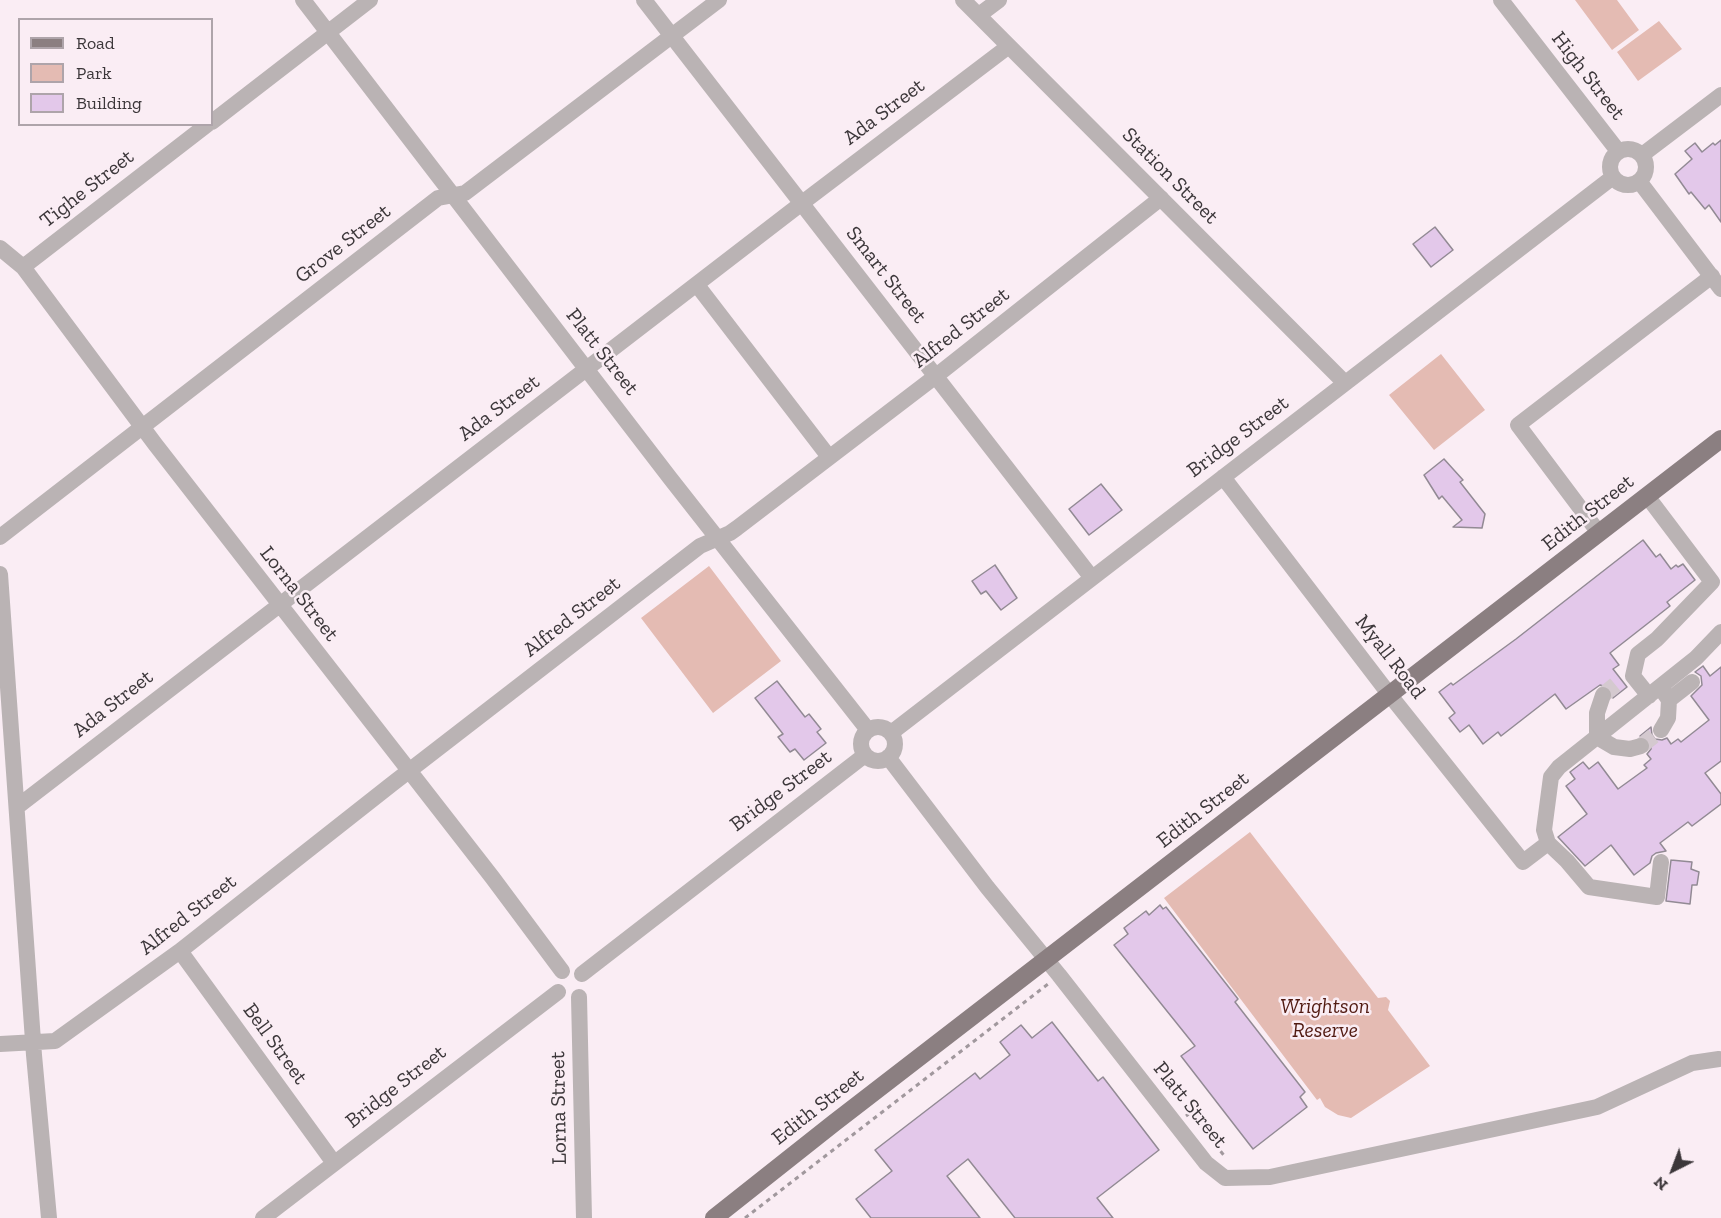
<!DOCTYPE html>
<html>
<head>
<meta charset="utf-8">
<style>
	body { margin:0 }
	#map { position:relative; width:1721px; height:1218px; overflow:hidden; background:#faedf4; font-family:"Zilla Slab",serif }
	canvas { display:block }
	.legend { position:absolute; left:18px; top:18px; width:195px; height:108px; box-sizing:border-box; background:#faedf4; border:2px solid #aea4aa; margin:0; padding:8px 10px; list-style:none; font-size:18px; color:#3c373a }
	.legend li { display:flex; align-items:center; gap:12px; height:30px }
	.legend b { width:30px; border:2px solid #aea4aa }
	.north { position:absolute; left:1643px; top:1140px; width:60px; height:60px; -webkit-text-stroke:4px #faedf4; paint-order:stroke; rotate:222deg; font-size:16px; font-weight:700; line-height:24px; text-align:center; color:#3c373a }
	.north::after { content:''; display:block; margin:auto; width:21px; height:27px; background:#3c373a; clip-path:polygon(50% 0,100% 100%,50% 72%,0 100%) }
</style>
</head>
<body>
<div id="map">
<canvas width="1721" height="1218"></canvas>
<ul class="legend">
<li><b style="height:8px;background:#8b7f81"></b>Road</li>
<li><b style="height:16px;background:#e4bbb3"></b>Park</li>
<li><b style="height:16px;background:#e3c8ea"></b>Building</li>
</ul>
<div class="north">N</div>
</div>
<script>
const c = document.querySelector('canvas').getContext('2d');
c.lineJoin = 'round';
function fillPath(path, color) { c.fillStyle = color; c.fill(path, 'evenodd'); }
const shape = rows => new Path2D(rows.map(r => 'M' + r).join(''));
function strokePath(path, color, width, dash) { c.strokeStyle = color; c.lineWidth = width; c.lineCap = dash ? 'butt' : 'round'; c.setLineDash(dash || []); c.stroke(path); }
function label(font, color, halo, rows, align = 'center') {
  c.font = font + ' "Zilla Slab",serif'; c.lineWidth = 5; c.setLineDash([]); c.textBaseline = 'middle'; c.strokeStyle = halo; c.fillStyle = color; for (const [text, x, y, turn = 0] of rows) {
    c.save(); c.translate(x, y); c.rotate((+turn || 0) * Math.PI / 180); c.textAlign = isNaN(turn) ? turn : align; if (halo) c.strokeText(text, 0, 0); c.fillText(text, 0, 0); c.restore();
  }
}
fillPath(shape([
	[1575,0,1617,0,1639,30,1612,50],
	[1659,21,1682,49,1638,81,1617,52],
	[1441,354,1485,410,1434,450,1389,395],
	[709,566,781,661,713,713,641,618],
	[1250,832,1378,998,1386,997,1390,1001,1388,1010,1430,1066,1351,1118,1338,1115,1325,1107,1320,1098,1317,1100,1164,898]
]), '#e4bbb3');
const building = shape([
	[1721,140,1721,222,1709,205,1705,209,1691,192,1689,194,1675,174,1692,159,1685,151,1695,143,1702,152,1713,143,1715,145,1721,140],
	[1435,227,1453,250,1431,267,1413,244,1435,227],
	[1444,459,1463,480,1460,482,1485,514,1482,528,1453,527,1462,520,1442,496,1439,499,1424,475,1444,459],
	[1101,484,1122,510,1089,535,1069,509,1101,484],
	[1643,540,1656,557,1660,554,1671,569,1676,565,1678,567,1683,564,1695,580,1667,602,1670,606,1610,653,1619,665,1613,669,1627,687,1613,698,1613,692,1610,688,1600,685,1566,709,1555,694,1501,736,1498,732,1483,744,1469,725,1460,732,1449,718,1455,713,1439,692,1451,683,1453,685,1516,639,1643,540],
	[995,565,1017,598,1001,610,986,591,981,594,972,581,995,565],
	[1703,666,1710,676,1721,667,1721,761,1705,773,1721,794,1721,804,1692,826,1688,822,1660,843,1666,851,1656,853,1652,856,1650,863,1634,875,1611,845,1585,866,1558,837,1587,814,1566,786,1575,779,1570,772,1583,762,1589,769,1598,762,1618,789,1647,768,1644,765,1651,759,1647,754,1651,749,1651,744,1648,738,1640,736,1651,727,1652,735,1655,739,1662,740,1667,738,1671,744,1678,739,1681,742,1709,720,1691,696,1702,685,1701,676,1695,672,1703,666],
	[777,681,805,717,809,714,821,729,817,732,826,743,804,760,795,749,790,752,778,737,783,734,755,698,777,681],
	[1671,860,1692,862,1691,869,1699,872,1697,885,1692,885,1690,904,1666,901,1671,860],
	[1160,905,1163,909,1166,907,1238,999,1235,1002,1305,1092,1300,1097,1307,1107,1253,1149,1181,1056,1195,1046,1114,945,1128,934,1124,928,1146,911,1149,915,1160,905],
	[1052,1022,1098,1081,1103,1077,1159,1150,1097,1198,1113,1218,1015,1218,968,1159,947,1176,980,1218,871,1218,856,1199,892,1171,875,1150,975,1073,980,1079,1010,1055,1000,1042,1021,1025,1032,1038,1052,1022]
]);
fillPath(building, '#e3c8ea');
strokePath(building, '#928a94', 1.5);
strokePath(shape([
	[1603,695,1621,680],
	[1641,746,1661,730]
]), '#d4c9cf', 16, [16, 8]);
strokePath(shape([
	[1186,1116,1190,1113,1226,1158],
	[745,1218,1048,984]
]), '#a1989d', 3, [4.5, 4.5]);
strokePath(shape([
	[303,0,670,478,868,730],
	[644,0,1092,578],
	[963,0,1345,383],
	[1501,0,1618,151],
	[979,15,999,0],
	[212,122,370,0],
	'1610 167a18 18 0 1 1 36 0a18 18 0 1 1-36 0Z',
	[1642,155,1721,95],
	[1639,181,1721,289],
	[0,248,23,267,155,444,492,877,562,971],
	[23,267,208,124],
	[697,285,829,457],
	[1223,477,1389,694,1523,862,1548,843,1544,830,1551,777,1559,767,1696,658,1721,632],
	[1647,496,1712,582,1657,639,1638,654,1633,676,1649,696],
	[1599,533,1518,425,1712,276],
	[0,537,438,198,465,193,719,0],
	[0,574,34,1055,49,1218],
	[1660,687,1669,700,1668,718,1661,730],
	[1603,695,1597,713,1597,737,1614,747,1630,749,1641,746],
	[1669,700,1692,682],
	'861 744a17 17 0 1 1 34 0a17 17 0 1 1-34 0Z',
	[891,733,1613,177],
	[888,757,987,887,1059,975,1206,1163,1225,1178,1270,1177,1597,1107,1692,1063,1719,1059],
	[17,807,802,203,1009,46],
	[1548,843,1567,861,1589,887,1657,897,1661,862],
	[180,951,334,1163],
	[582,974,865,755],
	[579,997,584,1218],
	[0,1044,55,1041,180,951,392,784,700,546,730,533,737,528,936,376,1161,198],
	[263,1218,558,992]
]), '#bab3b4', 16);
strokePath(shape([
	[714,1218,834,1123,1721,439]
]), '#8b7f81', 18);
label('21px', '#3c373a', '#faedf4', [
	["High Street",1588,76,52],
	["Ada Street",884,112,-37],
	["Station Street",1170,176,45],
	["Tighe Street",87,189,-38],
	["Grove Street",343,244,-38],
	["Smart Street",886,275,52],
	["Alfred Street",961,328,-38],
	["Platt Street",602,352,52],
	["Ada Street",499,408,-37],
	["Bridge Street",1238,437,-37],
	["Edith Street",1588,513,-38],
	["Lorna Street",299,594,52],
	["Alfred Street",572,617,-38],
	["Myall Road",1390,657,52],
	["Ada Street",113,704,-38],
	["Bridge Street",781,791,-37],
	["Edith Street",1203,810,-38],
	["Alfred Street",188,915,-38],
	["Bell Street",275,1044,54],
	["Bridge Street",396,1087,-38],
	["Platt Street",1190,1105,51],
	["Edith Street",818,1107,-38],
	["Lorna Street",559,1108,-91]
]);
label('italic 21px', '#511a11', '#faedf4', [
	["Wrightson",1325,1007],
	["Reserve",1325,1031]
]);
</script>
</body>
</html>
